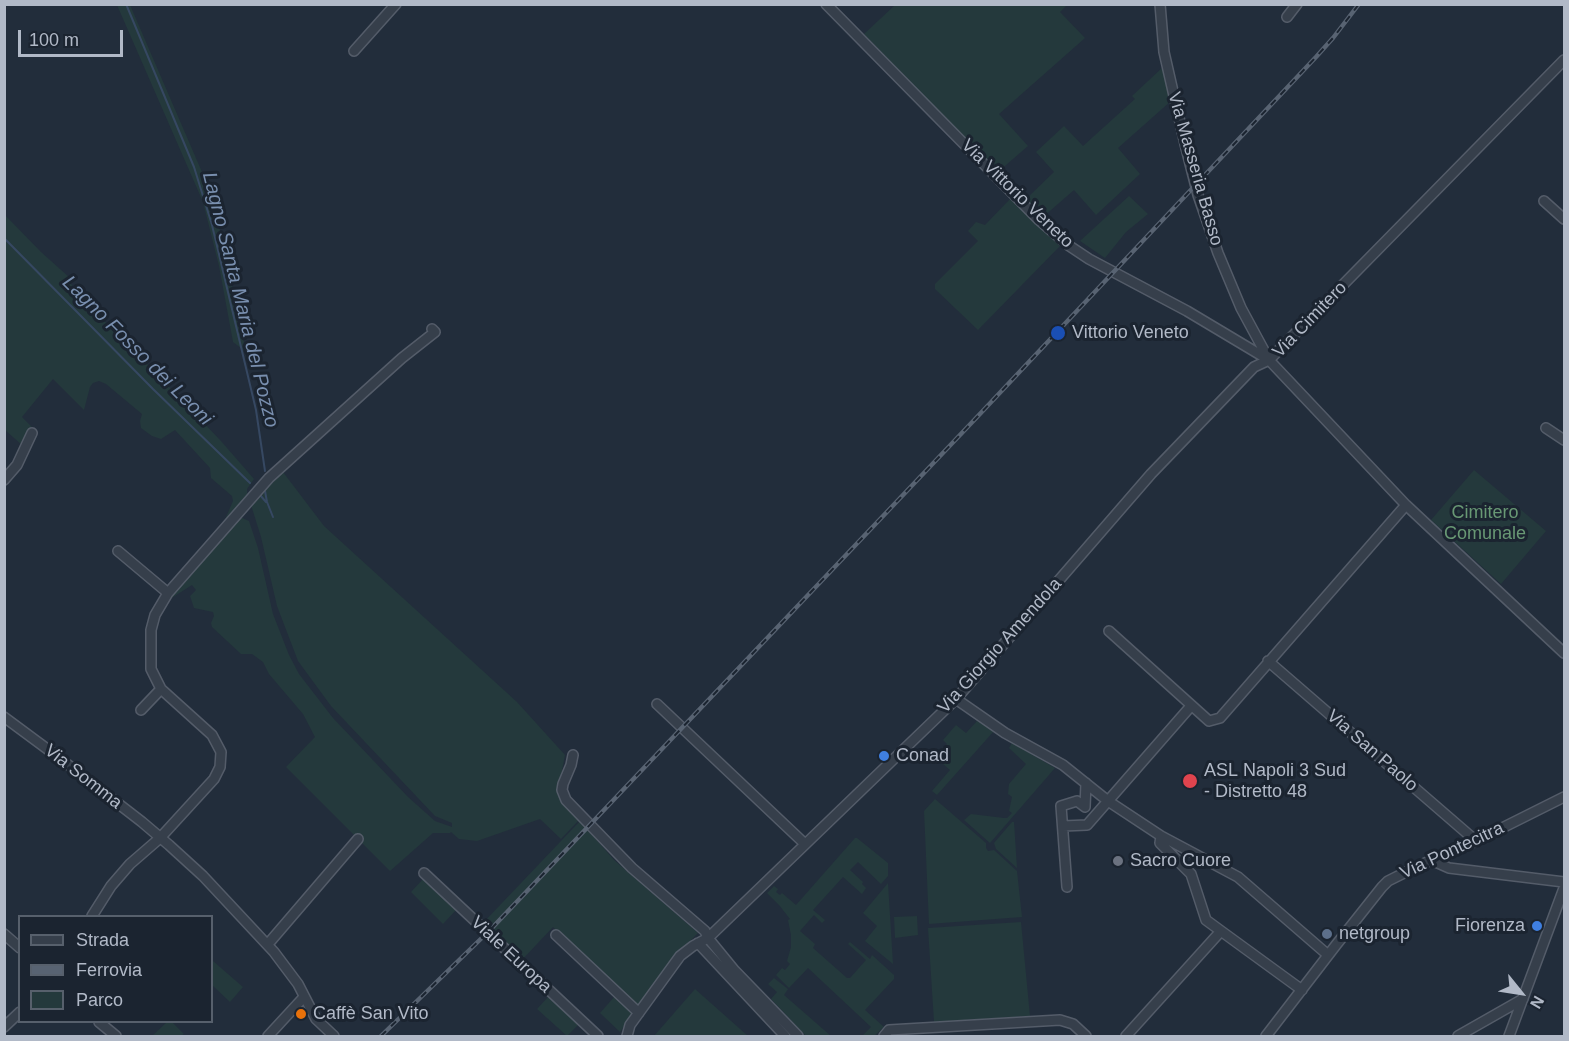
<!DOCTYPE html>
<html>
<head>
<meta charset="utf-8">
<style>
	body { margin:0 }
	#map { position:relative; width:1569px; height:1041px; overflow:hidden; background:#222d3b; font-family:Arial,sans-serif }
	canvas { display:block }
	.frame { position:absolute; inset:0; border:6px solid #b1b9c7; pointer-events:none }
	.legend { position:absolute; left:18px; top:915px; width:195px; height:108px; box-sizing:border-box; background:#1b2430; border:2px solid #57606c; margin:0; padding:8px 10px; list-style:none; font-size:18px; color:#b1b9c7 }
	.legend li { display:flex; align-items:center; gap:12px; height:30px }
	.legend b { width:30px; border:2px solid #57606c }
	.north { position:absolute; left:1491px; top:963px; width:60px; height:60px; -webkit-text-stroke:4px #1b2430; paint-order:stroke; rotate:120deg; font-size:16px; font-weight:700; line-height:24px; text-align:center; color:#b1b9c7 }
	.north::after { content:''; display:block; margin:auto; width:21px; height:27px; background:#b1b9c7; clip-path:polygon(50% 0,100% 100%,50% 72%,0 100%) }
	.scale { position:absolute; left:18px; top:30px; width:105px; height:27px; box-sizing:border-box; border:3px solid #b1b9c7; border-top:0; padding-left:8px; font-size:18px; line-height:21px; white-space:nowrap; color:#b1b9c7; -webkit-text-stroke:4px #1b2430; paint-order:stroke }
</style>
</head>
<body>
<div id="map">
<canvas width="1569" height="1041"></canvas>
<div class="frame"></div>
<ul class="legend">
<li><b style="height:8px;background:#363f4b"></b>Strada</li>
<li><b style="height:8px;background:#586372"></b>Ferrovia</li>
<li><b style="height:16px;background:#24393c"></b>Parco</li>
</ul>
<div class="north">N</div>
<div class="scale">100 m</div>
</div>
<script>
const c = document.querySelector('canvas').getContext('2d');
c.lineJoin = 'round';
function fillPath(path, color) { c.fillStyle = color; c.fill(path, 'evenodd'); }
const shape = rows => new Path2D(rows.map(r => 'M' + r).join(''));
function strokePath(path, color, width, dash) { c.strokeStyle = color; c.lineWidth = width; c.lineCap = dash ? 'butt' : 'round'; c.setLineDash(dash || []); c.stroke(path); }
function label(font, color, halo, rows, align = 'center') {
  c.font = font + ' Arial,sans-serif'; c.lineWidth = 6; c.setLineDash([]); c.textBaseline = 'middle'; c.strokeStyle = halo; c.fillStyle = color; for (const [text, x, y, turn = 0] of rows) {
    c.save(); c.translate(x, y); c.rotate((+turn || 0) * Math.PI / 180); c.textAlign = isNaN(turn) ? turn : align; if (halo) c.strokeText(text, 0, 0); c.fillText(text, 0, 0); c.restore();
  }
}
fillPath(shape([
	[117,5,130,5,208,186,222,238,246,352,233,342,219,266,203,202],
	[1067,5,1060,12,1085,38,999,114,1028,146,998,172,864,34,895,5],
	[1163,67,1171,101,1118,148,1140,174,1096,215,1074,190,1043,217,1025,200,1054,172,1036,152,1064,126,1083,146,1135,99,1132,96],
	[1129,196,1148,214,1126,232,1105,258,1080,241],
	[1011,198,1060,246,978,330,935,289,935,284,978,241,968,231,976,222,985,225],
	[4,214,41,252,70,278,69,280,71,284,126,345,148,365,221,441,254,479,247,489,247,496,225,525,223,524,233,501,232,496,211,478,210,468,175,430,161,439,152,436,141,428,140,421,142,414,106,384,99,381,93,383,90,387,84,410,53,379,22,417,32,427,22,445,5,430],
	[1474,470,1546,531,1501,584,1431,520],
	[283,472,324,526,517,702,565,755,558,792,571,811,579,820,561,839,540,819,477,841,459,839,451,832,450,833,433,833,390,871,286,767,315,737,303,714,269,674,263,662,252,654,241,654,212,627,211,623,214,616,213,612,194,608,190,596,196,590,192,585,170,599,168,596,238,516,249,521,258,548,273,614,289,655,299,674,333,718,408,797,435,821,452,827,452,823,435,816,331,706,298,661,277,606,261,537,251,505],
	[977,721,994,731,937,795,932,791,950,770,936,758,947,744,943,740,956,725,966,733],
	[1012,743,1055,768,990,843,964,820,971,814,1004,818,1007,818,1012,813,1009,811,1012,797,1008,794,1009,784,1026,764,1009,748],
	[935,799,986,843,986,848,988,851,994,850,1017,871,1022,917,929,924,924,811],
	[580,821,614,860,698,933,671,960,638,1007,619,992,553,927,521,961,482,924],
	[1012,822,1014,822,1017,868,996,849,994,843],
	[855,838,857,838,888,863,888,876,881,884,858,862,850,870,863,882,862,884,866,888,862,894,843,877,813,910,825,920,822,923,814,915,800,931,815,944,813,948,847,978,850,978,866,960,848,944,850,942,870,959,872,955,894,975,894,979,865,1010,884,1027,874,1036,862,1036,871,1027,808,968,789,988,776,975,782,968,785,970,790,964,787,961,791,947,791,935,788,920,790,919,779,905,767,893,774,886,778,889,776,892,780,895,782,893,796,905],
	[423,879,456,910,443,924,411,892],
	[888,883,893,964,865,941,877,926,863,913],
	[917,916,918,935,895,938,894,917],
	[1021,922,1030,1016,934,1022,928,928],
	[213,961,243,987,230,1002,212,985,212,963],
	[774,978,788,989,784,995,831,1036,806,1036,771,999,777,992,768,984],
	[695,989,748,1036,654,1036],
	[615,996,633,1013,620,1032,600,1013],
	[548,997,578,1025,567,1036,537,1009],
	[167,1022,172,1022,184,1034,181,1036,152,1036]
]), '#24393c');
strokePath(shape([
	[126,4,194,167,212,225,256,410,265,471],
	[4,238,153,389,250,483],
	[265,491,267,502,273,517],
	[260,495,266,502]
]), '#364862', 2);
const minor = shape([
	[826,4,1039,220,1068,245,1089,259,1187,311,1269,360,1406,505,1564,653],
	[1160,4,1164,52,1185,144,1198,195,1218,253,1241,308,1268,358],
	[1287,17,1297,4],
	[354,51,396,4],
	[1544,201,1564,219],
	[1546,428,1564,440],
	[4,480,17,465,32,433],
	[118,551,168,593],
	[1109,631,1209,721,1220,718,1406,505],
	[1268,661,1476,841],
	[956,699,1005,733,1063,765,1108,801,1161,836,1238,877,1328,955],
	[657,704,805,844],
	[141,710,161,689],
	[4,717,58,757,142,822,169,845,203,876,274,952,298,984,316,1019,334,1036],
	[573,755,571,765,563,784,562,790,566,800,632,868,705,931,708,938,735,971,798,1036],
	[1063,826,1087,825,1191,706],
	[1161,836,1160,843,1191,874,1206,920,1221,931],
	[1431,860,1449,868,1564,882],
	[424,873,598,1036],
	[1067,887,1061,806,1077,801,1085,807,1086,783],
	[92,916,111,886,130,864,160,838,214,779,220,767,221,752,212,735,161,689,151,669,151,630,155,615,168,593,269,478,402,358,435,332,432,329],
	[4,934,20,948],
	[556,935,639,1013],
	[698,943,785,1036],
	[268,944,358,839],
	[99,1022,116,1036],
	[4,1027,20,1012],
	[268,1036,304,997],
	[627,1036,630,1025,680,956,693,946,708,938,956,699,1151,474,1254,367,1269,360,1564,60],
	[884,1036,889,1030,1060,1020,1073,1024,1086,1036],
	[1126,1036,1221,931,1302,990],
	[1266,1036,1336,945,1382,887,1388,881,1416,867,1476,841,1564,797],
	[1458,1036,1523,999],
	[1509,1036,1564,888]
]);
strokePath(minor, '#545c69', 12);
strokePath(minor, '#363f4b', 9);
const rail = shape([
	[381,1036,491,929,978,416,1316,57,1333,38,1359,4]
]);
strokePath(rail, '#586372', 4.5);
strokePath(rail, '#1b2430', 2, [7]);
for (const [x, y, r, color] of [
	[1058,333,8,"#1a4fb4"],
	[884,756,6,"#3f7fe0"],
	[1190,781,8,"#e0444e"],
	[1118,861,6,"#6b7280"],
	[1537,926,6,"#3f7fe0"],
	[1327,934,6,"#5c6f8a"],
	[301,1014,6,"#e8710a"]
]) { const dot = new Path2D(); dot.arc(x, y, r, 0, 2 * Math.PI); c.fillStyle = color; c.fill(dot); strokePath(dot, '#1b2430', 2); }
label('18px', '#b1b9c7', '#1b2430', [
	["Via Masseria Basso",1195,169,74],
	["Via Vittorio Veneto",1017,194,44],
	["Via Cimitero",1310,320,-46],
	["Via Giorgio Amendola",1000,646,-48],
	["Via San Paolo",1372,751,41],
	["Via Somma",83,777,38],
	["Via Pontecitra",1452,851,-25],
	["Viale Europa",511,955,43]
]);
label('18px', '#b1b9c7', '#1b2430', [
	["Vittorio Veneto",1072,333],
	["Conad",896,756],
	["ASL Napoli 3 Sud",1204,771],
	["- Distretto 48",1204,792],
	["Sacro Cuore",1130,861],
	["Fiorenza",1525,926,"right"],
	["netgroup",1339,934],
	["Caffè San Vito",313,1014]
], 'left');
label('18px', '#689874', '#1b2430', [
	["Cimitero",1485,513],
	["Comunale",1485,534]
]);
label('italic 20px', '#798faf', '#1b2430', [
	["Lagno Santa Maria del Pozzo",240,300,76],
	["Lagno Fosso dei Leoni",137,351,45]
]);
</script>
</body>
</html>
